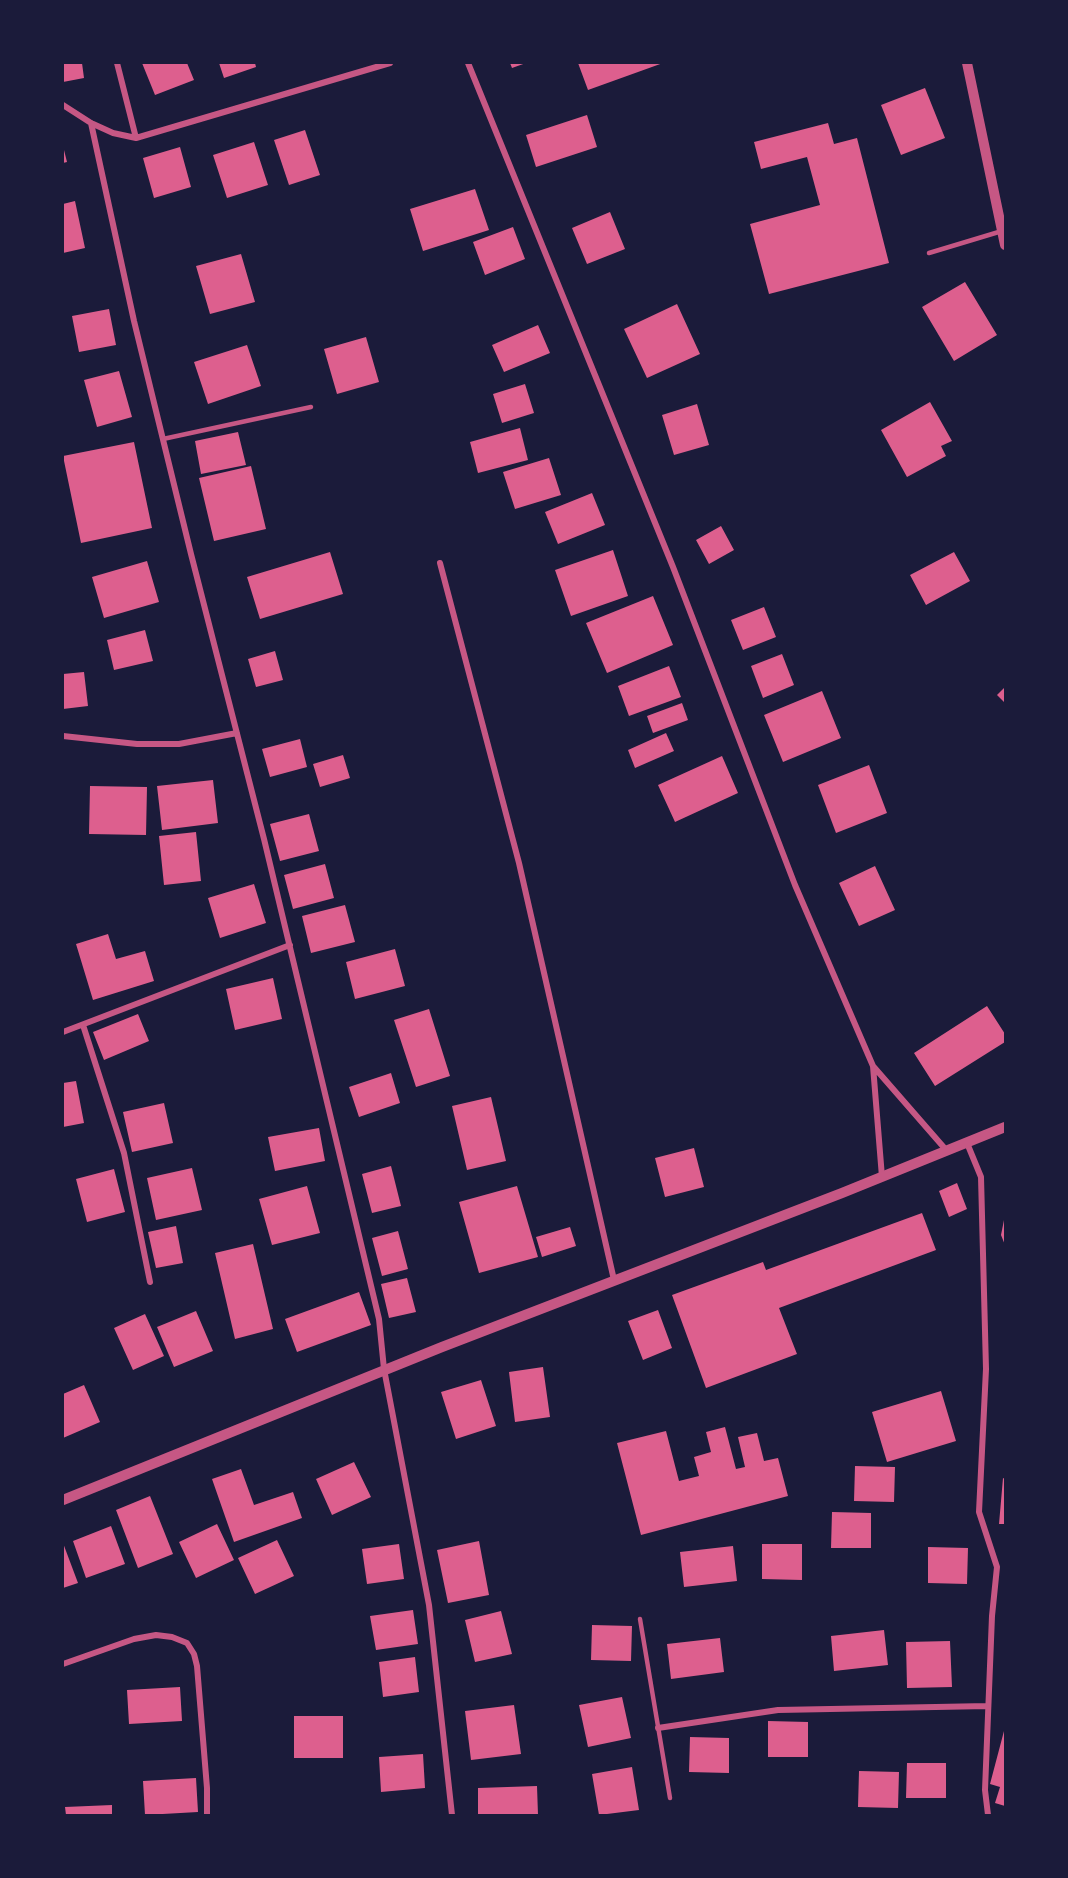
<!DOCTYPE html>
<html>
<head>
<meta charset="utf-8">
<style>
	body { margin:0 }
	#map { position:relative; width:1068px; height:1878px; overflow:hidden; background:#1b1b3a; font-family:"Crimson Pro",serif }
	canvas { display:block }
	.frame { position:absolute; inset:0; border:64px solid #1b1b3a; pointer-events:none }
</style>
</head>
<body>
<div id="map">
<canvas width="1068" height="1878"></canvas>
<div class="frame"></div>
</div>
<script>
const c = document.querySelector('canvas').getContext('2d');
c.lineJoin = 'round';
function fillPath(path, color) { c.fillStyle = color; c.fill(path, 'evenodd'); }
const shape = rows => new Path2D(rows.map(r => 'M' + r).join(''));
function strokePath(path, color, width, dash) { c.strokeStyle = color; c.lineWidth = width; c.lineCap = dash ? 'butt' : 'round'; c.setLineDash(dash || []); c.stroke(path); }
fillPath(shape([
	[63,63,82,63,84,78,63,82],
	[142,63,187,63,194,80,155,95],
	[219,63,255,63,256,67,224,78],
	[510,63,526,63,512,68],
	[578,63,663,63,588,90],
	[925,88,945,138,901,155,881,105],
	[587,115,597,147,536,167,526,135],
	[828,123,834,144,857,138,889,263,769,294,750,224,820,205,807,157,761,169,754,142],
	[305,130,320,175,289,185,274,140],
	[254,142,268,185,227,198,213,155],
	[63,146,67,162,63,163],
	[180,147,191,187,154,198,143,158],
	[475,189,489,230,423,251,410,209],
	[75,201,85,248,63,253,63,204],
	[610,212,625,249,587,264,572,228],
	[513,227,525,259,485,275,473,242],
	[241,254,255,302,210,314,196,266],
	[965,282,997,335,954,361,922,307],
	[677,304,700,354,647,378,624,329],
	[109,309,116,345,79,352,72,316],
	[538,325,550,353,504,372,492,345],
	[366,337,379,382,337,394,324,349],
	[247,345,261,386,208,404,194,362],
	[119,371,132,417,97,427,84,380],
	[525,384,534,413,502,423,493,394],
	[930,402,952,441,941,446,946,456,907,477,881,430],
	[697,404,709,445,674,455,662,415],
	[520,428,528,460,478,473,470,442],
	[238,432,246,465,201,474,195,441],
	[134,442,152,528,81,543,63,456],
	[549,458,561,495,515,509,503,472],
	[251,466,266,529,214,541,199,478],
	[592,493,605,525,558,544,545,512],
	[721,526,734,550,709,564,696,540],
	[613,550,628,596,571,616,555,570],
	[330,552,343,594,260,619,247,577],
	[954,552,970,581,926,605,910,575],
	[147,561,159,602,104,618,92,577],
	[653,596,673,645,607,673,586,623],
	[764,607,776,637,743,650,731,620],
	[145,630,153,661,114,670,107,640],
	[275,651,283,680,256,687,248,659],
	[782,654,794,685,763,698,751,666],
	[669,666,681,697,629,716,618,686],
	[84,672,88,706,63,709,63,674],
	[1005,687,1005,703,997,695],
	[822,691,841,738,783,762,764,715],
	[682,703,688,720,653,733,647,716],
	[666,733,674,751,635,768,628,750],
	[300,739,307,767,270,777,262,749],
	[343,755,350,778,320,787,313,764],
	[722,756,738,793,675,822,658,785],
	[869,765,887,813,836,833,818,785],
	[213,780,218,823,162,830,157,786],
	[90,786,147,787,146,835,89,834],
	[309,814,319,851,280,861,270,824],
	[196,832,201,881,164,885,159,836],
	[325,864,334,898,293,909,284,875],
	[875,866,895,910,859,926,839,883],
	[254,884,266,923,220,938,208,898],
	[345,905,355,942,311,953,302,916],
	[108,934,116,959,145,951,154,981,93,1000,76,944],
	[395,949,405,986,355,999,346,962],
	[273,978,282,1019,235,1030,226,989],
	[987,1006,1005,1034,1005,1042,935,1086,914,1053],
	[429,1009,450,1076,416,1087,394,1020],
	[138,1014,149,1041,104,1060,93,1032],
	[391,1073,400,1103,359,1117,349,1087],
	[76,1081,84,1123,63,1127,63,1083],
	[491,1097,506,1161,467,1170,452,1106],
	[164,1103,173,1143,132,1152,123,1112],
	[319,1128,325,1161,275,1171,268,1137],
	[694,1148,704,1187,665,1197,655,1158],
	[391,1166,401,1206,372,1213,362,1174],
	[192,1168,202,1210,156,1220,147,1178],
	[114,1169,125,1212,87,1222,76,1179],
	[957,1183,967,1209,949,1217,939,1191],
	[307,1186,320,1233,272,1245,259,1199],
	[517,1186,538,1257,479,1273,459,1202],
	[922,1213,936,1250,779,1308,797,1354,706,1388,672,1295,763,1262,766,1270],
	[1004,1220,1005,1220,1005,1245,1001,1235],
	[176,1226,183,1263,156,1268,148,1232],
	[570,1227,576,1246,542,1257,536,1237],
	[398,1231,408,1269,382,1276,372,1238],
	[253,1244,273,1329,235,1339,215,1253],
	[407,1278,416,1312,389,1318,381,1284],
	[359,1292,371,1325,297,1352,285,1319],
	[658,1310,672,1348,643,1360,628,1321],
	[196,1311,213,1351,174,1367,157,1327],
	[145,1314,164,1356,133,1370,114,1328],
	[543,1367,550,1417,515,1422,509,1372],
	[481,1380,496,1426,456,1439,441,1392],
	[84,1385,100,1422,63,1438,63,1394],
	[941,1391,956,1441,887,1462,872,1412],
	[725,1427,736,1469,745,1467,738,1437,757,1433,764,1461,778,1458,788,1496,641,1535,617,1443,666,1431,679,1481,699,1476,694,1457,711,1452,706,1432],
	[354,1462,371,1497,332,1515,316,1479],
	[855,1466,895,1467,894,1502,854,1501],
	[241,1469,254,1505,293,1492,302,1518,234,1542,212,1479],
	[1003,1478,1005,1479,1005,1524,999,1524],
	[150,1496,173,1554,138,1568,116,1510],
	[832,1512,871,1513,871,1548,831,1548],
	[217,1524,234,1560,196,1578,179,1542],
	[111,1526,125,1564,86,1578,73,1541],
	[277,1540,294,1576,255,1594,238,1558],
	[479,1541,489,1595,448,1603,437,1550],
	[63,1543,78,1583,63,1588],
	[399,1544,404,1579,367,1584,362,1549],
	[762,1544,802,1544,802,1580,762,1579],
	[733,1546,737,1581,684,1587,680,1552],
	[928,1547,968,1548,967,1584,928,1583],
	[413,1610,418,1644,376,1650,370,1616],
	[501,1611,512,1654,475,1662,465,1620],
	[592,1625,632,1626,631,1661,591,1660],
	[884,1630,888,1665,834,1671,831,1636],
	[720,1638,724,1672,671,1679,667,1644],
	[950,1641,952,1687,907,1688,906,1642],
	[415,1657,419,1692,383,1697,379,1662],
	[180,1687,182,1721,129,1724,127,1690],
	[622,1697,631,1738,588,1747,579,1705],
	[514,1705,521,1754,471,1760,465,1711],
	[294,1716,343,1716,343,1758,294,1758],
	[768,1721,808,1722,808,1757,768,1757],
	[1004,1731,1005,1731,1005,1806,995,1803,1000,1787,990,1784],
	[690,1737,729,1738,729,1773,689,1772],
	[423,1754,425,1788,381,1792,379,1757],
	[907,1763,946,1763,946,1798,906,1798],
	[632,1767,639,1810,599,1815,592,1774],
	[859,1771,899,1772,898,1808,858,1807],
	[196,1778,198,1812,145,1815,143,1781],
	[537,1786,538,1815,478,1815,478,1788],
	[112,1805,112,1815,66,1815,65,1807]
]), '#dd5f8e');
strokePath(shape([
	[929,253,1002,231],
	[163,439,311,407],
	[640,1619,670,1798]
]), '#c65784', 4.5);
strokePath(shape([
	[117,63,136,138],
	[468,63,673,567,795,885,873,1066],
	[63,105,91,123,113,133,136,138,390,63],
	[91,123,134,321,191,554,264,839,379,1319,384,1369,429,1605,452,1815],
	[440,563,519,863,614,1280],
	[63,736,137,744,179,744,237,733],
	[83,1025,124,1153,150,1282],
	[63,1032,290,945],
	[967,1143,981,1177,986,1369,979,1512,997,1567,992,1616,985,1790,988,1815],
	[882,1177,873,1066,947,1151],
	[63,1664,134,1639,156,1635,172,1637,187,1643,194,1654,197,1666,207,1788,207,1815],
	[658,1728,778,1710,988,1706]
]), '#c65784', 6);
strokePath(shape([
	[967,63,1005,245],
	[63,1500,442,1347,842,1193,1005,1127]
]), '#c65784', 10);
</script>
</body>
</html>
